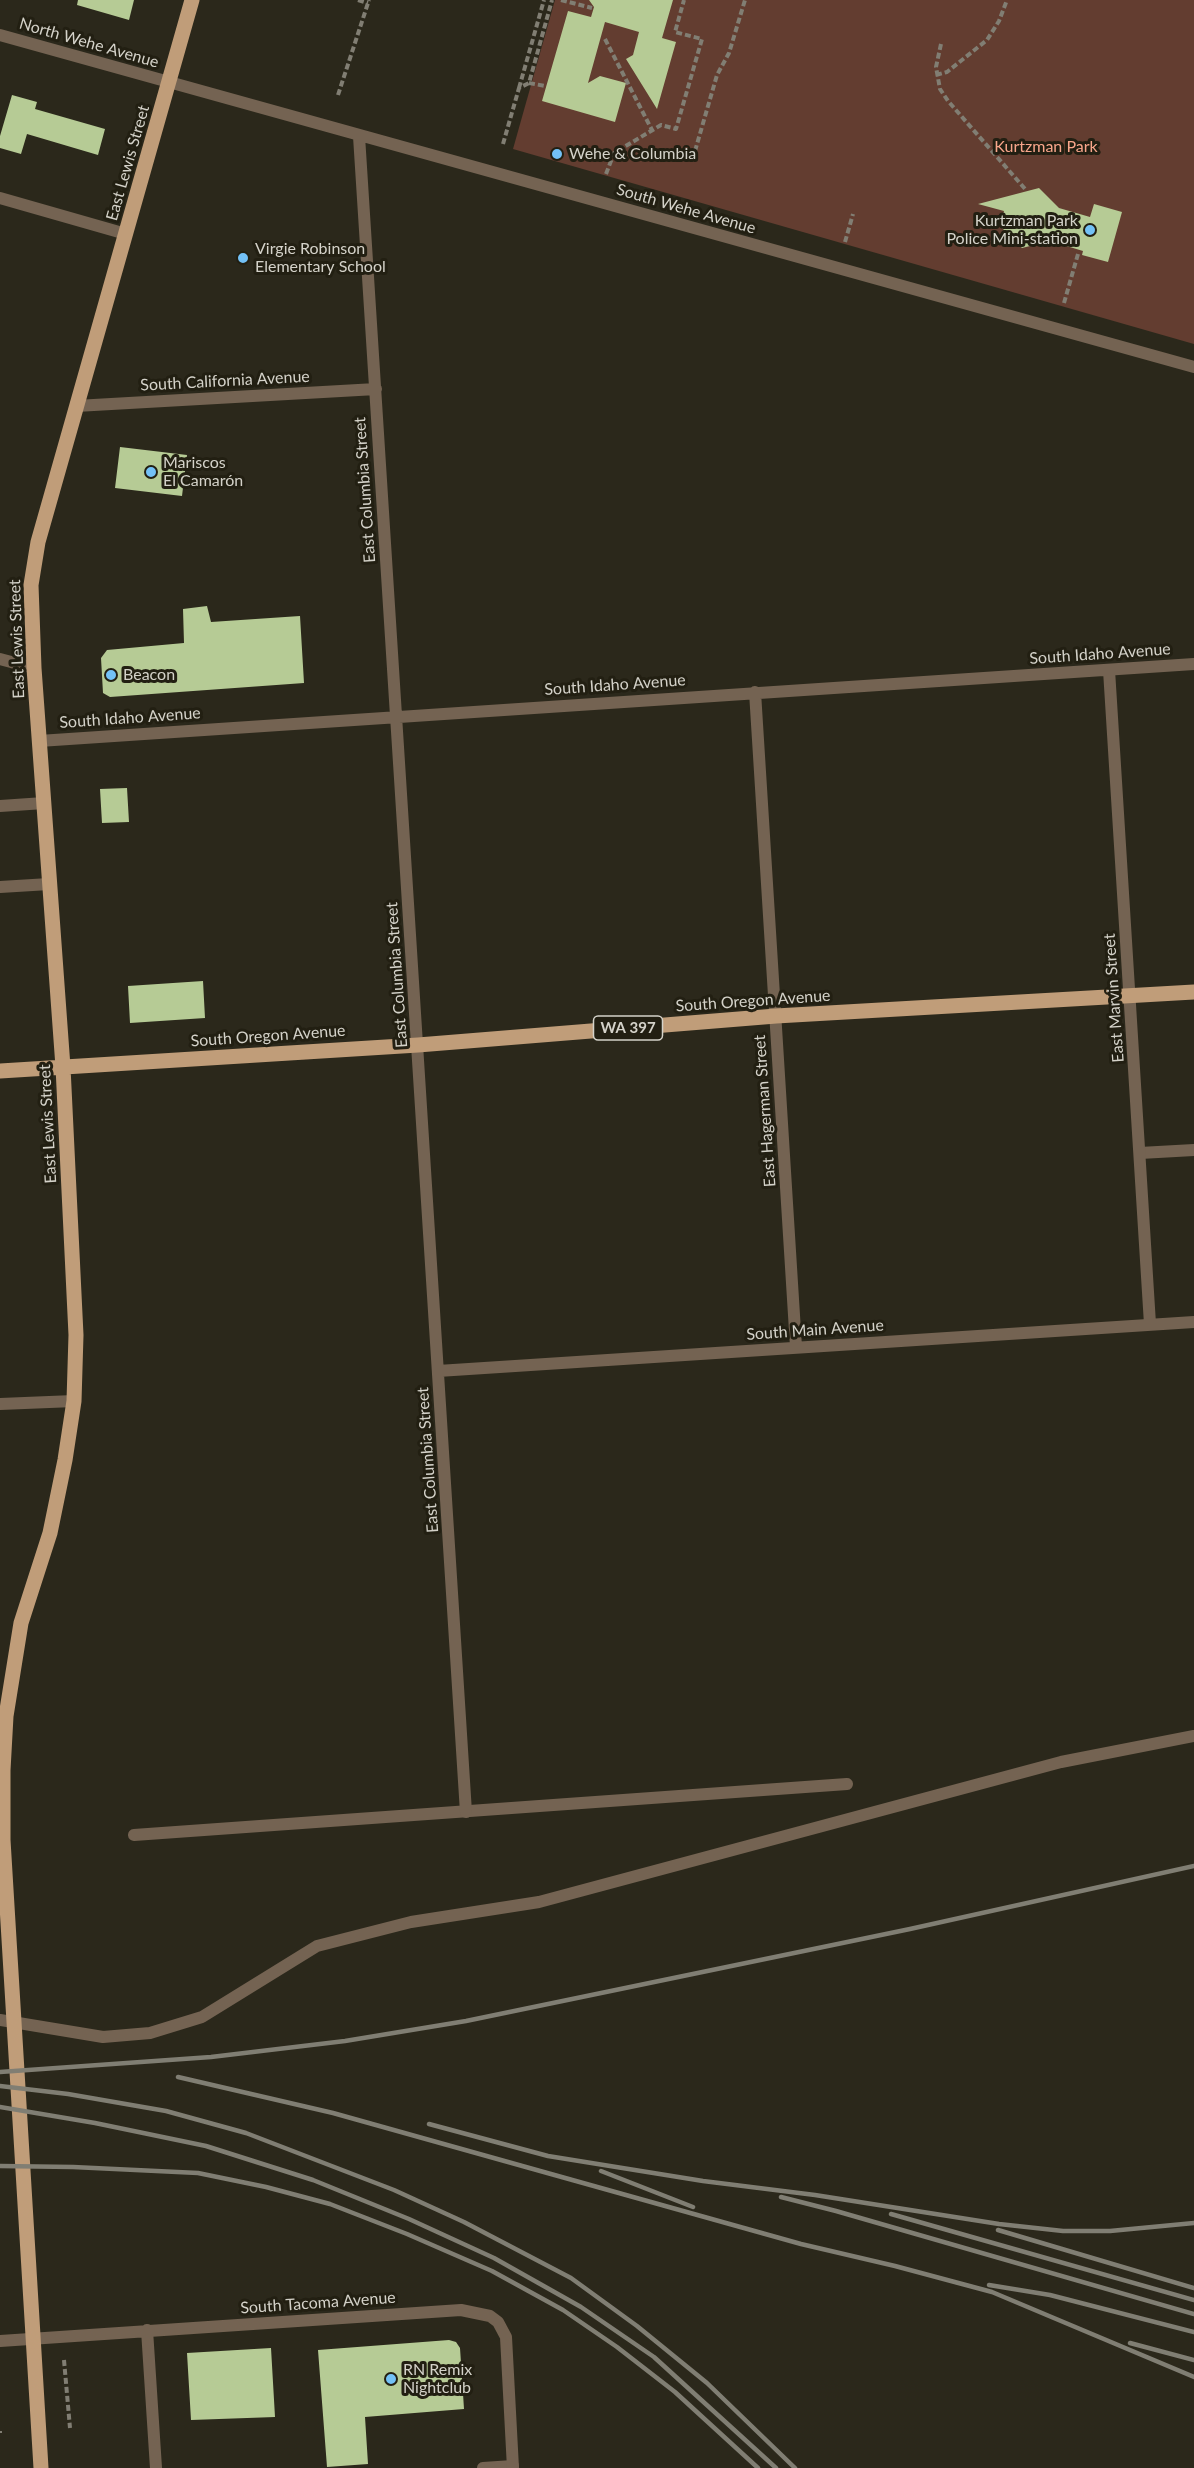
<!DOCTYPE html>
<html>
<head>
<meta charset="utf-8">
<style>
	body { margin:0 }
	canvas { display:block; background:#2b281b }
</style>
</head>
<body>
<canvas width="1194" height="2468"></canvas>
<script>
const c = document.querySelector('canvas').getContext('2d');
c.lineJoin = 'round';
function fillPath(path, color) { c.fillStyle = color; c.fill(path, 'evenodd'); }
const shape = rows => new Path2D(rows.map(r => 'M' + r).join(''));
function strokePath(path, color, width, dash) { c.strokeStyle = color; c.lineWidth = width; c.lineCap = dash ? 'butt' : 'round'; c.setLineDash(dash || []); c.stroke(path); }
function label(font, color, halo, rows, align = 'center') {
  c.font = font + ' Lato,sans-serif'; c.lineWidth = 6; c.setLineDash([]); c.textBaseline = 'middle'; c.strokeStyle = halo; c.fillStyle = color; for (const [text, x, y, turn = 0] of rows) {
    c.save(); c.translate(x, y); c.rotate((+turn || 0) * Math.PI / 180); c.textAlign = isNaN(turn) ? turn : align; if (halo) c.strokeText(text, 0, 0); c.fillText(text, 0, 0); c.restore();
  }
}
fillPath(shape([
	[555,0,1194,0,1194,344,513,149]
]), '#633d30');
fillPath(shape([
	[78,0,134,0,129,20,77,5],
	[589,0,673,0,662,38,676,42,657,109,626,59,633,55,639,32,605,22,588,83,600,76,626,83,615,122,542,101,568,11,591,17,594,7],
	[12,95,37,102,35,109,105,129,98,155,27,134,21,154,0,148,0,136],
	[1039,188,1059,208,1090,217,1094,204,1122,212,1108,262,1082,255,1083,251,1050,241,1022,248,1000,226,1004,211,978,204],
	[120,447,187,455,182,496,115,488],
	[207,606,211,622,300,616,304,683,110,697,103,693,101,658,107,650,184,643,183,609],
	[127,788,129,822,102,823,100,789],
	[203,981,205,1018,130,1023,128,986],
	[449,2340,456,2342,460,2348,464,2409,365,2417,368,2464,327,2467,318,2350],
	[271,2348,275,2417,191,2420,187,2353]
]), '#b6cb95');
strokePath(shape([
	[358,0,368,3],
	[561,0,592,8],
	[605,39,652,130],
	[941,44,936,67,940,89,948,101,1026,190],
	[936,75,947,72,987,40,999,21,1007,0],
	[529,83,545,86],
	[519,88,544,0],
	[338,95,369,0],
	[503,144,519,88,529,83,552,0],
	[695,151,717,75,729,53,745,0],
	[606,174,614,153,661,125,676,129,702,39,675,32,684,0],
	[845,242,853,214],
	[1064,303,1078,254],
	[64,2360,70,2428],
	[0,2431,0,2433]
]), '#817e73', 4, [6, 3]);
strokePath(shape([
	[0,198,126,234],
	[0,806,44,803],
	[0,887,49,884],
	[1140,1153,1194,1150],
	[134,1835,847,1784],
	[0,2020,103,2037,150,2033,202,2017,317,1946,411,1922,539,1902,1061,1762,1194,1736],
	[483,2468,513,2466]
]), '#746352', 12);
strokePath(shape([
	[0,35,1194,367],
	[359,136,466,1812],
	[76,406,376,389],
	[0,659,34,668],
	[1109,670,1150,1324],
	[755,692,796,1347],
	[39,741,1194,664],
	[438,1371,1194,1322],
	[0,1404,74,1401],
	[147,2330,156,2468],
	[0,2341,461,2310,490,2316,498,2322,506,2337,513,2468]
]), '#746352', 12);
strokePath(shape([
	[0,1071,418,1045,776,1016,1194,992],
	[41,2468,3,1840,3,1770,6,1716,21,1623,50,1533,65,1460,74,1401,76,1335,63,1067,34,668,31,585,38,542,192,0]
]), '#c09d79', 15);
strokePath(shape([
	[0,2072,211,2057,345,2041,466,2021,910,1929,1194,1866],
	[178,2077,333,2113,801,2244,895,2266,992,2292,1194,2377],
	[0,2086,68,2094,166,2111,246,2133,394,2190,464,2222,571,2278,637,2326,707,2383,795,2468],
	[0,2107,95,2123,206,2146,313,2180,409,2219,494,2258,581,2307,654,2357,776,2468],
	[429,2124,548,2156,703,2181,815,2195,999,2224,1063,2231,1110,2231,1194,2223],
	[0,2166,73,2167,198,2173,266,2187,330,2204,407,2234,492,2271,563,2310,617,2347,675,2392,758,2468],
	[601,2171,693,2207],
	[781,2197,836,2211,1194,2314],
	[891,2214,1194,2300],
	[998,2230,1194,2288],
	[989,2285,1050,2295,1194,2332],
	[1130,2343,1194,2360]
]), '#807e73', 4.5);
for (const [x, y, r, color] of [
	[557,154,6,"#73c1f6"],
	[1090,230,6,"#73c1f6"],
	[243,258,6,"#73c1f6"],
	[151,472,6,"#73c1f6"],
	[111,675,6,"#73c1f6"],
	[391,2379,6,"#73c1f6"]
]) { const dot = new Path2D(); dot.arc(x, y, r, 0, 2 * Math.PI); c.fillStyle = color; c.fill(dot); strokePath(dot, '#221f12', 2); }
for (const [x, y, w] of [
	[628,1028,69]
]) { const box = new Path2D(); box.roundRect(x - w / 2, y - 12, w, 24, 4.5); c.fillStyle = '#221f12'; c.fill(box); strokePath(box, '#d4d2c9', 1.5); }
label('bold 15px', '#d4d2c9', null, [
	["WA 397",628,1028]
]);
label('16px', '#d4d2c9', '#221f12', [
	["North Wehe Avenue",89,43,16],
	["East Lewis Street",128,163,-74],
	["South Wehe Avenue",686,209,16],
	["South California Avenue",225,381,-3],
	["East Columbia Street",365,490,-94],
	["East Lewis Street",17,639,-92],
	["South Idaho Avenue",1100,654,-4],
	["South Idaho Avenue",615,685,-4],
	["South Idaho Avenue",130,718,-4],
	["East Columbia Street",397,975,-94],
	["East Marvin Street",1114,998,-94],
	["South Oregon Avenue",753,1001,-4],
	["South Oregon Avenue",268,1036,-4],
	["East Hagerman Street",765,1111,-94],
	["East Lewis Street",48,1124,-93],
	["South Main Avenue",815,1330,-4],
	["East Columbia Street",428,1460,-94],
	["South Tacoma Avenue",318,2303,-4]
]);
label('16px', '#f9a68b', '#221f12', [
	["Kurtzman Park",1046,147]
]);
label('16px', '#d4d2c9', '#221f12', [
	["Wehe & Columbia",569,154],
	["Kurtzman Park",1078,221,"right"],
	["Police Mini-station",1078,239,"right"],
	["Virgie Robinson",255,249],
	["Elementary School",255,267],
	["Mariscos",163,463],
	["El Camarón",163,481],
	["Beacon",123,675],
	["RN Remix",403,2370],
	["Nightclub",403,2388]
], 'left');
</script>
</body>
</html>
